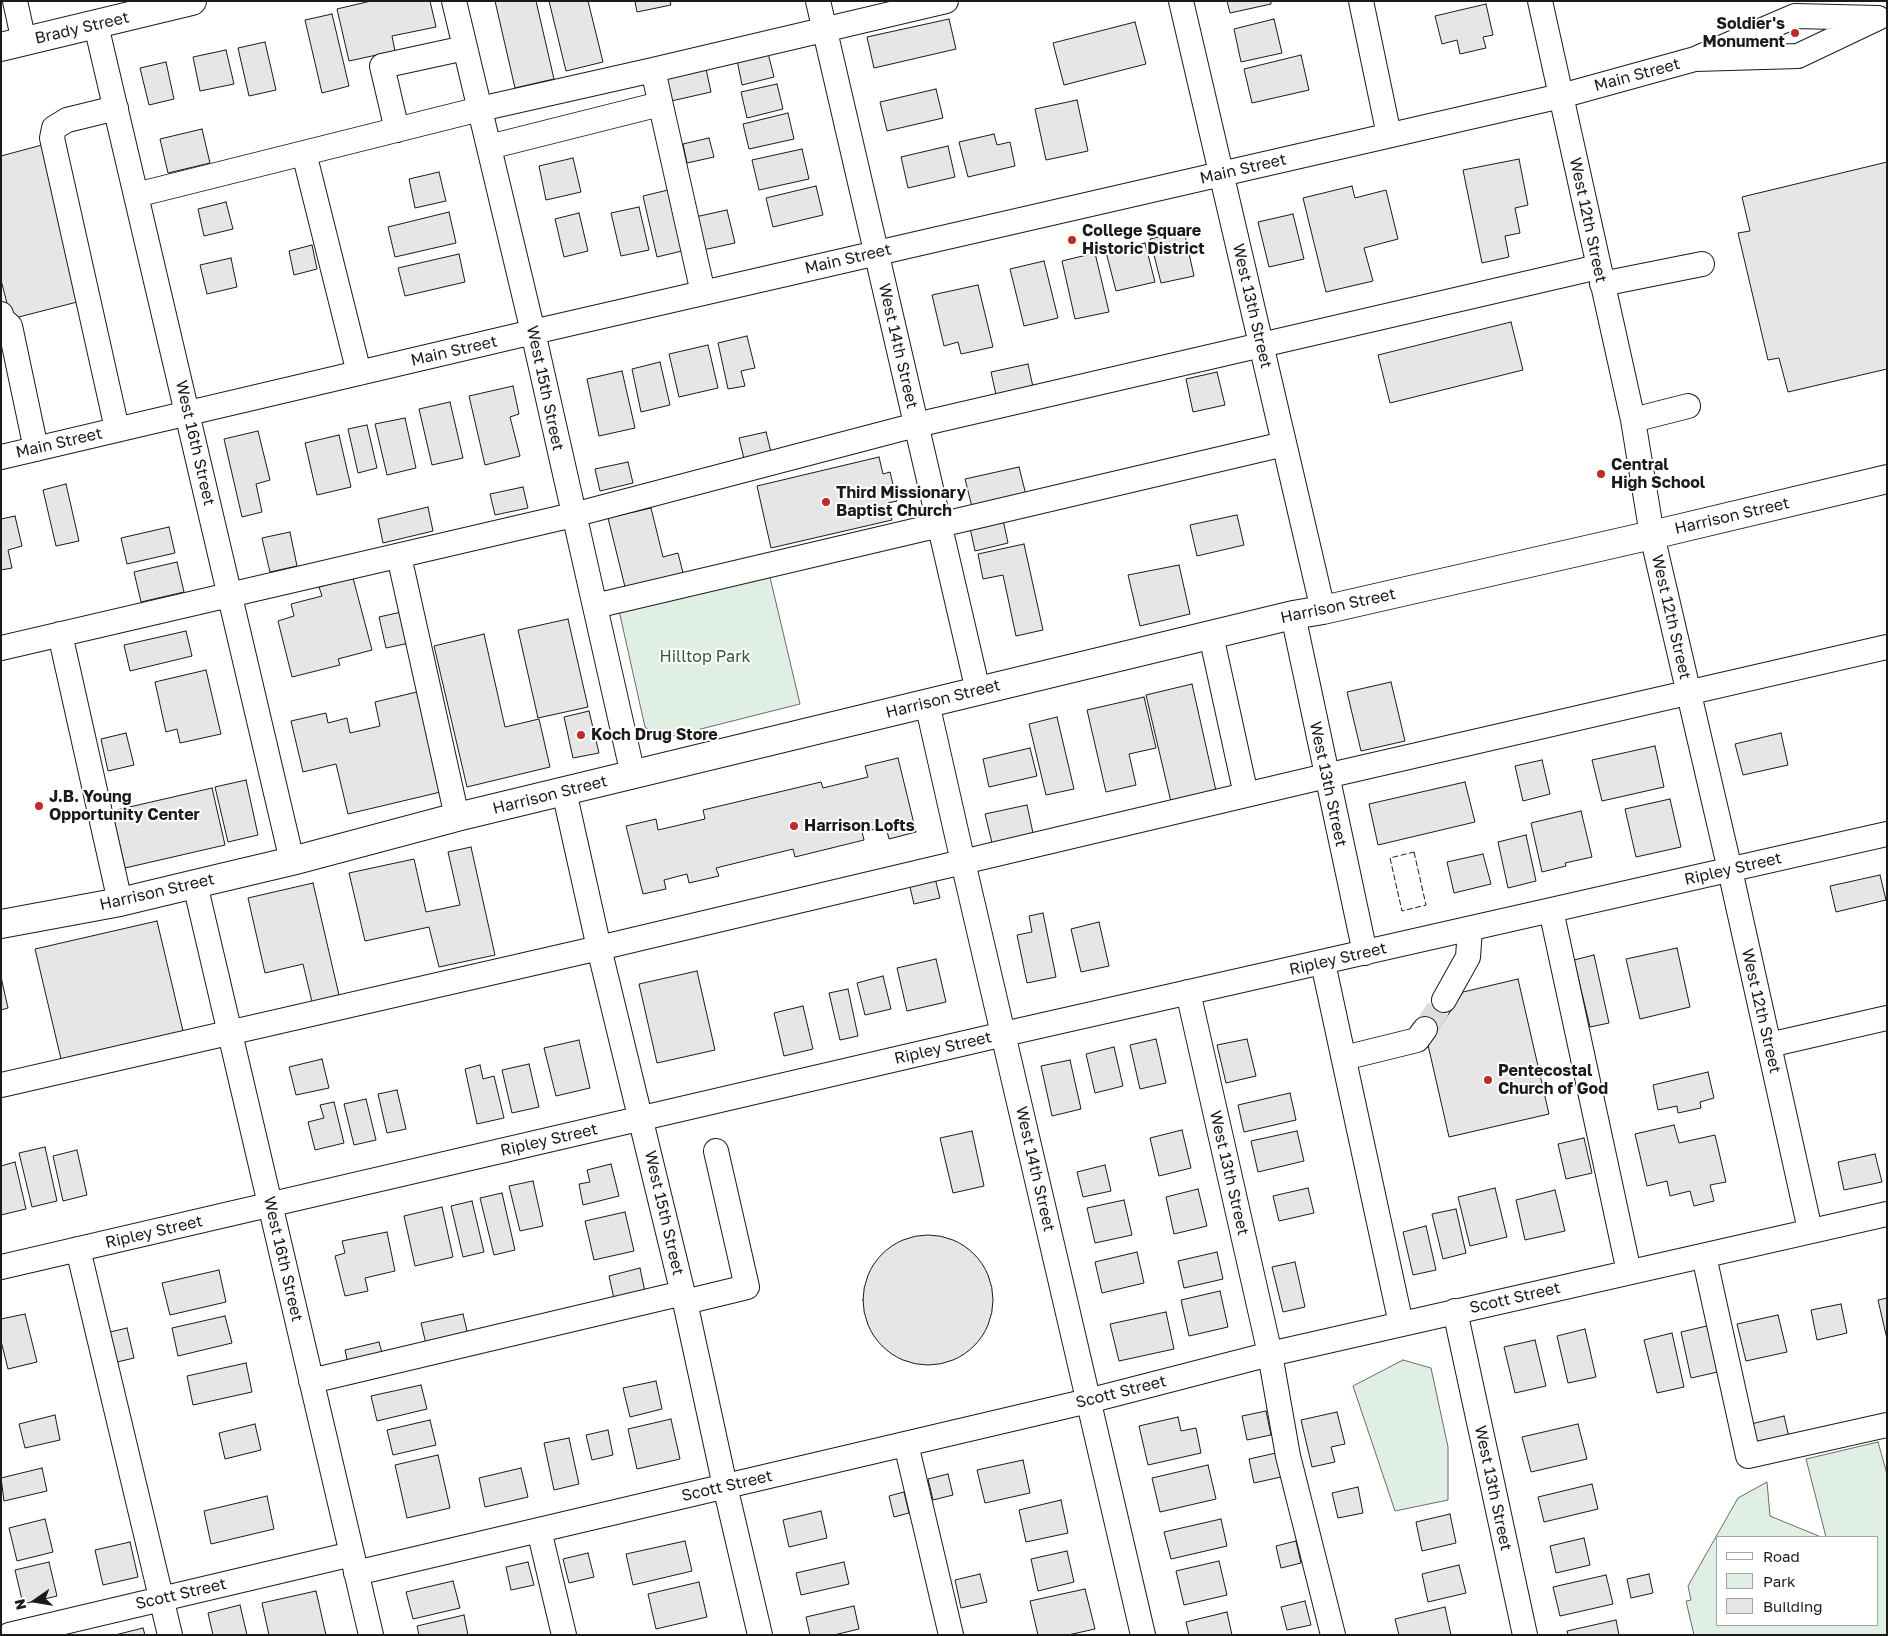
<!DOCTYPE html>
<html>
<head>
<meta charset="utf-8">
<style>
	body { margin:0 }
	#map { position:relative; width:1888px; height:1636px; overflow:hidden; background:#fff; font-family:"Golos Text",sans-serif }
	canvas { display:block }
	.frame { position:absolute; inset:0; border:2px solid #1a1a1a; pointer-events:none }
	.legend { position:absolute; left:1716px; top:1536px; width:162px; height:90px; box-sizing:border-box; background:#fff; border:1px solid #a3a3a3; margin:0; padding:6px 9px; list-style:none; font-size:15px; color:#1a1a1a }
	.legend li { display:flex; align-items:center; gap:10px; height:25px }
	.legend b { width:25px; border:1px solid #a3a3a3 }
	.north { position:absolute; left:10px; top:1576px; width:50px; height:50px; -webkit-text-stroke:4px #fff; paint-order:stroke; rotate:257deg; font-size:14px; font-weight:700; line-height:20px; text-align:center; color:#1a1a1a }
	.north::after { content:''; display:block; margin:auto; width:18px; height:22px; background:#1a1a1a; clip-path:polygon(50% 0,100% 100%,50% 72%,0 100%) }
</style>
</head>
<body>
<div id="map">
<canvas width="1888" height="1636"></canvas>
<div class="frame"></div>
<ul class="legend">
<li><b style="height:6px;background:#fff"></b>Road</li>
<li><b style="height:14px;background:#e0efe3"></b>Park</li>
<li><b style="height:14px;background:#e6e6e6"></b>Building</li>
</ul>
<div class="north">N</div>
</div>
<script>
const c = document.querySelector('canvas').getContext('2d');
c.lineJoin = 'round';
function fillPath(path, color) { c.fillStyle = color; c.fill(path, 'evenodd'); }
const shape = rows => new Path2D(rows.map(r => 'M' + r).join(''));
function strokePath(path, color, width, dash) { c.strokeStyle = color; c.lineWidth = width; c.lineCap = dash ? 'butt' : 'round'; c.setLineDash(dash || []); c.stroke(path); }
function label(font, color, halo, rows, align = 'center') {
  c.font = font + ' "Golos Text",sans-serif'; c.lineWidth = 4; c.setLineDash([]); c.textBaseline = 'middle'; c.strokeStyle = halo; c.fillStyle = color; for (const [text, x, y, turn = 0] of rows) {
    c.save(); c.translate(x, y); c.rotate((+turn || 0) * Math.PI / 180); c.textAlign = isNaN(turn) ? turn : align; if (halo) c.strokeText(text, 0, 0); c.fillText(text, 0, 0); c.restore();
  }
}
const green = shape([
	[769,573,800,704,661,739,645,727,618,606,769,573],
	[1403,1360,1431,1368,1448,1447,1448,1500,1395,1511,1353,1386,1403,1360],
	[1878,1442,1887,1474,1887,1635,1694,1635,1686,1601,1691,1600,1688,1586,1738,1498,1767,1482,1770,1516,1821,1537,1717,1537,1717,1625,1877,1625,1877,1537,1826,1537,1806,1459,1878,1442]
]);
fillPath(green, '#e0efe3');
strokePath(green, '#6a6a6a', 1);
const building = shape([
	[371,1,430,1,436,27,392,36,395,51,349,61,337,9,371,1],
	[495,1,536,1,554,79,515,88,495,1],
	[549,1,588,1,603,62,566,71,549,1],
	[635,1,670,1,671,5,637,12,635,1],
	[1227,1,1271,1,1271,4,1230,13,1227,1],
	[1486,4,1493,35,1483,37,1486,48,1460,54,1457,40,1442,44,1435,16,1486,4],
	[332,14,349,86,322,93,305,20,332,14],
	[949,19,956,49,874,68,867,37,949,19],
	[1274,19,1282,53,1241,62,1234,29,1274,19],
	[1135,22,1146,64,1064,85,1053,43,1135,22],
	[265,42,276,90,249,96,238,48,265,42],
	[226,50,234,84,200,91,193,57,226,50],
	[768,53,774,77,742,85,737,60,768,53],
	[1301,55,1309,90,1252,103,1244,69,1301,55],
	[166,62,174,99,149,105,140,68,166,62],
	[706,69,711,92,667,102,662,80,706,69],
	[777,84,783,109,747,118,741,92,777,84],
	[936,89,943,118,887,131,880,102,936,89],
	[1077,100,1088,151,1046,160,1035,109,1077,100],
	[788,113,794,139,749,149,743,124,788,113],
	[202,129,210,163,168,173,160,139,202,129],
	[994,134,997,145,1010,142,1015,166,968,177,959,142,994,134],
	[709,138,714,157,687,163,683,144,709,138],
	[42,145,81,301,11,319,1,280,1,156,42,145],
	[948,146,955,177,908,188,901,157,948,146],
	[802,149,809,179,759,190,752,160,802,149],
	[573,158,581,192,546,200,539,166,573,158],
	[1519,159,1528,205,1515,208,1520,233,1505,236,1509,257,1482,263,1463,170,1519,159],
	[1887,162,1887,369,1788,392,1779,358,1768,360,1738,233,1750,231,1742,197,1887,162],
	[439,172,446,201,415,208,409,179,439,172],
	[816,186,823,215,773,227,766,198,816,186],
	[1352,186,1355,198,1386,190,1398,239,1364,248,1373,281,1326,292,1303,198,1352,186],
	[668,190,682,251,657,257,643,196,668,190],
	[226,202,233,229,204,236,198,209,226,202],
	[639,207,649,250,621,256,611,213,639,207],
	[727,210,735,243,703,250,695,217,727,210],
	[449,212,456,243,395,257,388,227,449,212],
	[579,213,588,251,564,257,555,219,579,213],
	[1293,214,1304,259,1269,267,1258,222,1293,214],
	[1184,231,1194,276,1161,283,1150,239,1184,231],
	[1145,243,1155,282,1116,291,1106,252,1145,243],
	[312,245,317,269,294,275,289,251,312,245],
	[1095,253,1109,312,1075,319,1062,261,1095,253],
	[459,254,465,282,405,296,398,268,459,254],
	[231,258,237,287,207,294,200,265,231,258],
	[1044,261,1058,318,1024,326,1010,269,1044,261],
	[978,285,993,347,961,354,958,342,944,346,932,295,978,285],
	[1511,322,1523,370,1390,403,1378,355,1511,322],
	[747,336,755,368,741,371,745,386,728,389,718,343,747,336],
	[708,345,718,388,679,397,669,354,708,345],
	[660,362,670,405,641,412,632,369,660,362],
	[1028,364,1035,396,998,404,991,372,1028,364],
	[622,371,635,428,599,436,587,379,622,371],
	[1217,372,1225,405,1193,412,1186,379,1217,372],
	[513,386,519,414,510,417,520,456,485,465,469,396,513,386],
	[450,402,463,458,432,465,419,409,450,402],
	[405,418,416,468,387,475,375,424,405,418],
	[367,425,377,468,358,473,348,429,367,425],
	[258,431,270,480,256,484,262,512,242,517,224,439,258,431],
	[766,432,771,452,744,459,739,438,766,432],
	[339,435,351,487,317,495,305,443,339,435],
	[879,457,883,474,890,472,897,501,888,503,892,520,771,548,757,486,879,457],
	[628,462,633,483,600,491,595,469,628,462],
	[1019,467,1026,495,972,507,965,479,1019,467],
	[66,484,79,541,56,546,43,490,66,484],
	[523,487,528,508,495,515,490,494,523,487],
	[428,507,433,531,383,543,378,519,428,507],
	[651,508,663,557,678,553,684,577,626,591,608,518,651,508],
	[1002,515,1008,543,975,551,969,523,1002,515],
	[1237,515,1244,545,1197,556,1190,525,1237,515],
	[15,516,22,546,8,550,12,568,1,570,1,519,15,516],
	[169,527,175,553,127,564,121,538,169,527],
	[290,532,297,566,270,572,262,538,290,532],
	[1024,544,1043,630,1016,636,1003,575,983,579,978,554,1024,544],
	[177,562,184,592,141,602,134,572,177,562],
	[1179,565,1190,614,1140,626,1128,575,1179,565],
	[353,578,372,650,338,659,340,665,292,677,278,621,294,616,291,604,322,596,319,587,353,578],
	[406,611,414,642,386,648,379,617,406,611],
	[568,619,588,707,538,718,518,630,568,619],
	[186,631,192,656,130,671,124,645,186,631],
	[484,634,505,727,539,719,550,767,467,787,434,646,484,634],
	[206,670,221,734,180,743,177,729,166,732,155,682,206,670],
	[1391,682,1405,741,1361,751,1347,692,1391,682],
	[1192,684,1216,791,1171,802,1146,695,1192,684],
	[425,690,449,790,348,814,336,764,303,772,291,721,326,713,328,723,347,718,350,733,380,726,375,702,425,690],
	[1144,697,1156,748,1129,754,1136,785,1106,792,1087,710,1144,697],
	[589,711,599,753,573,758,564,717,589,711],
	[1057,717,1074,789,1046,795,1029,724,1057,717],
	[126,733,134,765,108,771,101,739,126,733],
	[1781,733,1788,765,1743,775,1735,744,1781,733],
	[1655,746,1664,787,1602,801,1592,760,1655,746],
	[1030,748,1037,776,989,787,983,759,1030,748],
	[898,758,916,832,889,839,886,827,862,832,864,840,795,857,793,849,716,868,719,876,689,883,687,874,664,880,666,889,643,894,626,826,656,819,658,830,705,819,703,810,821,782,823,788,868,777,865,766,898,758],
	[1542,760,1550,794,1523,801,1515,766,1542,760],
	[246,780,258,835,228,842,215,787,246,780],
	[1465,782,1475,822,1378,845,1369,804,1465,782],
	[212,788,225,845,125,868,112,811,212,788],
	[1670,799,1681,847,1636,857,1625,809,1670,799],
	[1027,805,1033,833,992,843,985,814,1027,805],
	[1581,811,1592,857,1565,863,1566,866,1542,872,1531,823,1581,811],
	[1526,835,1536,881,1508,888,1498,842,1526,835],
	[471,847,495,955,439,967,429,927,365,941,349,873,414,859,426,912,460,905,448,852,471,847],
	[1483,854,1491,884,1454,893,1447,862,1483,854],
	[1880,875,1886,900,1836,912,1830,886,1880,875],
	[935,878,940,898,914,904,909,883,935,878],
	[313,883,339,995,312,1002,303,964,265,973,248,898,313,883],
	[1043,913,1056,977,1027,983,1017,935,1032,932,1029,916,1043,913],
	[157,921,183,1031,61,1059,35,949,157,921],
	[1099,922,1109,966,1081,972,1071,929,1099,922],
	[1677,948,1690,1007,1640,1019,1626,959,1677,948],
	[1594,955,1609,1023,1590,1027,1574,960,1594,955],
	[936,959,946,1002,907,1011,897,968,936,959],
	[697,971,715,1050,657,1063,639,984,697,971],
	[883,976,891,1009,865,1015,857,983,883,976],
	[1,977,8,1008,1,1010,1,977],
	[1518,979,1549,1114,1449,1137,1428,1045,1463,992,1518,979],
	[848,989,858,1036,840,1040,829,993,848,989],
	[803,1006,813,1049,784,1056,774,1013,803,1006],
	[1156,1039,1166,1083,1140,1089,1130,1045,1156,1039],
	[1247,1039,1256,1076,1226,1083,1217,1045,1247,1039],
	[579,1040,590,1088,556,1096,544,1048,579,1040],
	[1114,1047,1123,1086,1095,1093,1086,1054,1114,1047],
	[322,1059,329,1088,296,1095,289,1067,322,1059],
	[1070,1060,1081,1109,1052,1116,1041,1066,1070,1060],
	[529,1064,539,1107,512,1113,502,1070,529,1064],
	[480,1065,483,1079,494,1076,504,1118,477,1124,465,1069,480,1065],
	[1708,1072,1714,1098,1700,1102,1701,1108,1678,1113,1677,1106,1658,1110,1653,1085,1708,1072],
	[397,1090,406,1129,387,1133,378,1094,397,1090],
	[1290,1093,1296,1120,1244,1132,1238,1105,1290,1093],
	[366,1099,376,1140,354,1145,344,1104,366,1099],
	[334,1102,344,1143,315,1150,308,1122,324,1118,320,1105,334,1102],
	[1674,1125,1679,1143,1715,1135,1726,1182,1710,1185,1714,1201,1694,1206,1690,1191,1670,1196,1667,1181,1647,1186,1635,1134,1674,1125],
	[1182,1130,1191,1168,1159,1176,1150,1138,1182,1130],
	[972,1131,984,1186,953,1193,940,1138,972,1131],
	[1297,1131,1304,1161,1258,1172,1251,1141,1297,1131],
	[1584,1138,1592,1173,1566,1179,1558,1144,1584,1138],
	[45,1147,57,1201,32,1207,19,1153,45,1147],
	[77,1150,87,1195,63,1201,53,1156,77,1150],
	[1875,1154,1882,1182,1844,1190,1838,1162,1875,1154],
	[15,1162,26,1209,1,1215,1,1166,15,1162],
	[611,1164,619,1196,583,1205,579,1184,590,1182,587,1170,611,1164],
	[1105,1165,1111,1191,1083,1197,1077,1172,1105,1165],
	[533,1181,543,1226,520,1231,509,1186,533,1181],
	[1308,1188,1314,1213,1279,1221,1273,1196,1308,1188],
	[1495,1188,1507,1237,1470,1246,1458,1197,1495,1188],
	[1198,1189,1207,1226,1174,1234,1166,1197,1198,1189],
	[1555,1190,1565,1231,1525,1240,1516,1200,1555,1190],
	[502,1193,515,1250,494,1255,480,1198,502,1193],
	[1124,1200,1132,1235,1095,1243,1087,1208,1124,1200],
	[472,1201,484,1252,463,1257,451,1206,472,1201],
	[442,1207,453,1257,415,1266,404,1216,442,1207],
	[1456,1209,1466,1253,1443,1259,1432,1214,1456,1209],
	[625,1212,634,1251,594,1260,585,1221,625,1212],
	[1426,1226,1436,1270,1413,1275,1403,1232,1426,1226],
	[387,1232,395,1271,365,1278,368,1291,345,1296,335,1256,345,1253,342,1241,387,1232],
	'863 1300a65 65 0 1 1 130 0a65 65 0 1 1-130 0Z',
	[1137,1252,1144,1283,1102,1293,1095,1262,1137,1252],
	[1217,1252,1223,1279,1184,1288,1178,1261,1217,1252],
	[1295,1262,1305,1307,1283,1312,1272,1267,1295,1262],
	[640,1268,645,1292,614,1299,609,1276,640,1268],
	[219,1270,226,1302,170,1315,162,1283,219,1270],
	[1220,1291,1228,1327,1189,1336,1181,1300,1220,1291],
	[1887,1298,1887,1339,1878,1300,1887,1298],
	[1841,1304,1847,1333,1817,1340,1811,1310,1841,1304],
	[1166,1312,1174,1349,1119,1361,1110,1324,1166,1312],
	[25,1314,37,1362,8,1369,1,1341,1,1319,25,1314],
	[463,1314,468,1335,426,1344,421,1323,463,1314],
	[1778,1315,1787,1352,1746,1361,1737,1324,1778,1315],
	[225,1316,232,1343,178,1356,172,1328,225,1316],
	[1711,1325,1722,1371,1691,1378,1681,1332,1711,1325],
	[127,1328,134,1358,113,1363,106,1333,127,1328],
	[1585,1329,1596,1377,1568,1383,1557,1336,1585,1329],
	[1672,1333,1684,1387,1657,1393,1644,1340,1672,1333],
	[1535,1340,1546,1386,1515,1393,1504,1347,1535,1340],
	[379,1342,384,1360,349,1368,345,1350,379,1342],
	[246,1363,252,1392,193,1405,187,1376,246,1363],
	[656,1381,662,1409,630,1417,623,1388,656,1381],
	[421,1385,427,1409,377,1421,371,1396,421,1385],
	[1266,1411,1271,1435,1247,1440,1242,1416,1266,1411],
	[1337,1412,1345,1444,1331,1447,1335,1462,1312,1467,1301,1420,1337,1412],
	[55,1415,60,1440,25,1448,19,1424,55,1415],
	[1784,1416,1789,1437,1756,1445,1751,1424,1784,1416],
	[1178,1417,1181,1431,1196,1428,1201,1453,1148,1465,1139,1426,1178,1417],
	[671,1419,680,1459,637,1469,628,1429,671,1419],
	[430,1420,436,1445,393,1455,387,1430,430,1420],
	[255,1424,261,1450,225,1459,219,1433,255,1424],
	[1578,1424,1587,1459,1531,1472,1522,1437,1578,1424],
	[608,1430,613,1455,592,1460,586,1435,608,1430],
	[569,1438,579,1484,554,1490,544,1443,569,1438],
	[1276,1453,1281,1477,1254,1483,1249,1459,1276,1453],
	[438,1455,450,1508,407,1518,395,1465,438,1455],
	[1023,1460,1030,1493,985,1503,977,1470,1023,1460],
	[1208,1465,1216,1499,1160,1512,1152,1478,1208,1465],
	[42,1468,47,1491,4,1501,1,1478,42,1468],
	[521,1468,528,1497,485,1507,479,1478,521,1468],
	[948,1474,953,1495,933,1500,928,1479,948,1474],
	[1592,1484,1598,1509,1544,1522,1538,1497,1592,1484],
	[1358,1487,1363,1513,1338,1518,1332,1493,1358,1487],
	[904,1492,909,1513,894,1517,889,1496,904,1492],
	[267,1496,274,1529,211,1544,204,1511,267,1496],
	[1061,1500,1068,1533,1026,1542,1019,1510,1061,1500],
	[821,1511,827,1538,789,1547,783,1520,821,1511],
	[1450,1514,1456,1543,1422,1551,1416,1522,1450,1514],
	[45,1519,53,1552,17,1561,9,1528,45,1519],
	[1221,1519,1227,1546,1171,1559,1164,1532,1221,1519],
	[1584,1538,1590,1565,1556,1573,1550,1546,1584,1538],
	[685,1541,692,1571,633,1585,626,1554,685,1541],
	[1296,1541,1301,1563,1281,1568,1276,1546,1296,1541],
	[130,1542,138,1577,103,1585,95,1550,130,1542],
	[1067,1551,1074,1582,1038,1591,1031,1559,1067,1551],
	[588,1553,594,1577,569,1583,563,1559,588,1553],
	[1219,1561,1227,1595,1184,1605,1176,1571,1219,1561],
	[49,1562,57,1596,23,1604,15,1570,49,1562],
	[528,1562,534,1585,511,1590,506,1567,528,1562],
	[844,1562,849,1584,801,1595,796,1573,844,1562],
	[1459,1565,1466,1593,1428,1602,1422,1574,1459,1565],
	[980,1574,987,1602,961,1608,955,1580,980,1574],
	[1649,1574,1653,1593,1631,1598,1627,1579,1649,1574],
	[1606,1575,1613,1604,1560,1616,1553,1587,1606,1575],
	[453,1581,460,1608,413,1619,406,1592,453,1581],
	[699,1582,707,1617,656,1629,648,1594,699,1582],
	[1085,1589,1095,1629,1068,1635,1038,1635,1030,1601,1085,1589],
	[316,1591,326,1635,269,1635,262,1603,316,1591],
	[1305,1601,1311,1625,1287,1630,1281,1607,1305,1601],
	[240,1605,247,1635,213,1635,208,1613,240,1605],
	[854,1606,859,1629,834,1635,810,1635,806,1617,854,1606],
	[1445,1607,1451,1635,1399,1635,1395,1619,1445,1607],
	[1227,1612,1232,1635,1189,1635,1186,1622,1227,1612],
	[464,1615,468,1635,419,1635,417,1626,464,1615],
	[1616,1620,1619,1635,1568,1635,1567,1631,1616,1620],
	[143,1628,145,1635,115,1635,143,1628]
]);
fillPath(building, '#e6e6e6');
strokePath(building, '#1a1a1a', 1);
strokePath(shape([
	[1425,1029,1444,1000]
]), '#ddd', 24, [24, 12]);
const minor = shape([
	[15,1,24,42],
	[454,1,533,332,633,775],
	[818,1,978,691],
	[1181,1,1323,610],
	[1361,1,1389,135],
	[1540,1,1633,420,1652,535,1730,870,1810,1230],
	[96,25,292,861],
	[653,70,703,293],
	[116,108,67,120,54,128,52,138,117,429],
	[397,130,382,66,465,48],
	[489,147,660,104],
	[304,153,359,373],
	[136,195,480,109,653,70,946,1],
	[1602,284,1702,264],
	[1,314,2,319,10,326,36,449],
	[1633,420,1688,406],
	[1,457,533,332,1561,96,1695,59,1795,16,1878,18,1798,56,1695,59],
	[399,556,457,817],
	[595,606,1284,444],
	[1293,615,1365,953],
	[60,634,120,902],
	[1211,635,1246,795],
	[1,648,573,515,916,425,1598,267],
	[927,703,963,862,1143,1635],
	[564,791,599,948,685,1302,725,1486,760,1635],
	[195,884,371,1635],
	[1551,910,1629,1272],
	[1323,963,1401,1324],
	[1188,992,1270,1354,1288,1456,1333,1635],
	[1444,1000,1468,957,1470,929],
	[1769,1045,1887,1018],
	[1344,1058,1417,1040,1425,1029],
	[1,1085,599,948,1326,776,1887,647],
	[78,1249,170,1635],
	[1704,1256,1748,1456,1887,1425],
	[1,1267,1004,1034,1887,834],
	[685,1302,747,1287,716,1151],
	[1455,1311,1525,1635],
	[311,1381,683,1293],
	[906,1444,951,1635],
	[539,1530,564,1635],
	[356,1573,1088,1401,1270,1354,1887,1214],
	[9,1635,352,1554]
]);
const highway = shape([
	[1,47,192,1],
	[1,924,120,902,195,884,292,861,457,817,978,691,1293,615,1323,610,1652,535,1887,479]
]);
strokePath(minor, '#1a1a1a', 26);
strokePath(highway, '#1a1a1a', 30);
strokePath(minor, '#fff', 24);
strokePath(highway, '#fff', 28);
strokePath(shape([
	[1414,852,1426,905,1402,911,1390,858,1414,852]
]), '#1a1a1a', 1, [6, 2.5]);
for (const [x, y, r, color] of [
	[1795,33,5,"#c62828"],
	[1072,240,5,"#c62828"],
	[1601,474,5,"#c62828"],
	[826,502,5,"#c62828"],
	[581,735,5,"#c62828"],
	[39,806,5,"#c62828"],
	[794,826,5,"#c62828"],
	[1488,1080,5,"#c62828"]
]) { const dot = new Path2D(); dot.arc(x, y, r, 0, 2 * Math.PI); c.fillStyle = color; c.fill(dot); strokePath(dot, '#fff', 2); }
label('bold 16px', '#1a1a1a', '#fff', [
	["Soldier's",1785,24,"right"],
	["Monument",1785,42,"right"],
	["College Square",1082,231],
	["Historic District",1082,249],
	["Central",1611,465],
	["High School",1611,483],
	["Third Missionary",836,493],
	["Baptist Church",836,511],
	["Koch Drug Store",591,735],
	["J.B. Young",49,797],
	["Opportunity Center",49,815],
	["Harrison Lofts",804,826],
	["Pentecostal",1498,1071],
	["Church of God",1498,1089]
], 'left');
label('16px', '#1a1a1a', '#fff', [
	["Brady Street",82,28,-13],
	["Main Street",1637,75,-15],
	["Main Street",1243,169,-13],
	["West 12th Street",1588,220,78],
	["Main Street",848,259,-13],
	["West 13th Street",1252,306,77],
	["West 14th Street",898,346,77],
	["Main Street",454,351,-13],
	["West 15th Street",545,388,78],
	["Main Street",59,443,-13],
	["West 16th Street",195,443,77],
	["Harrison Street",1732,516,-13],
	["Harrison Street",1338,606,-12],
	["West 12th Street",1671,617,77],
	["Harrison Street",943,699,-14],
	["West 13th Street",1328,784,78],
	["Harrison Street",550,795,-14],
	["Ripley Street",1733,869,-13],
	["Harrison Street",157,892,-13],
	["Ripley Street",1338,959,-13],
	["West 12th Street",1761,1011,77],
	["Ripley Street",943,1048,-13],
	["Ripley Street",549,1140,-13],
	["West 14th Street",1035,1169,77],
	["West 13th Street",1229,1173,77],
	["West 15th Street",664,1213,77],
	["Ripley Street",154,1232,-13],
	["West 16th Street",283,1259,77],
	["Scott Street",1515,1298,-13],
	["Scott Street",1121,1392,-14],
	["Scott Street",727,1486,-13],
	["West 13th Street",1493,1488,78],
	["Scott Street",181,1594,-13]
]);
label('16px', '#2b5a34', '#fff', [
	["Hilltop Park",705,657]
]);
</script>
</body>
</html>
